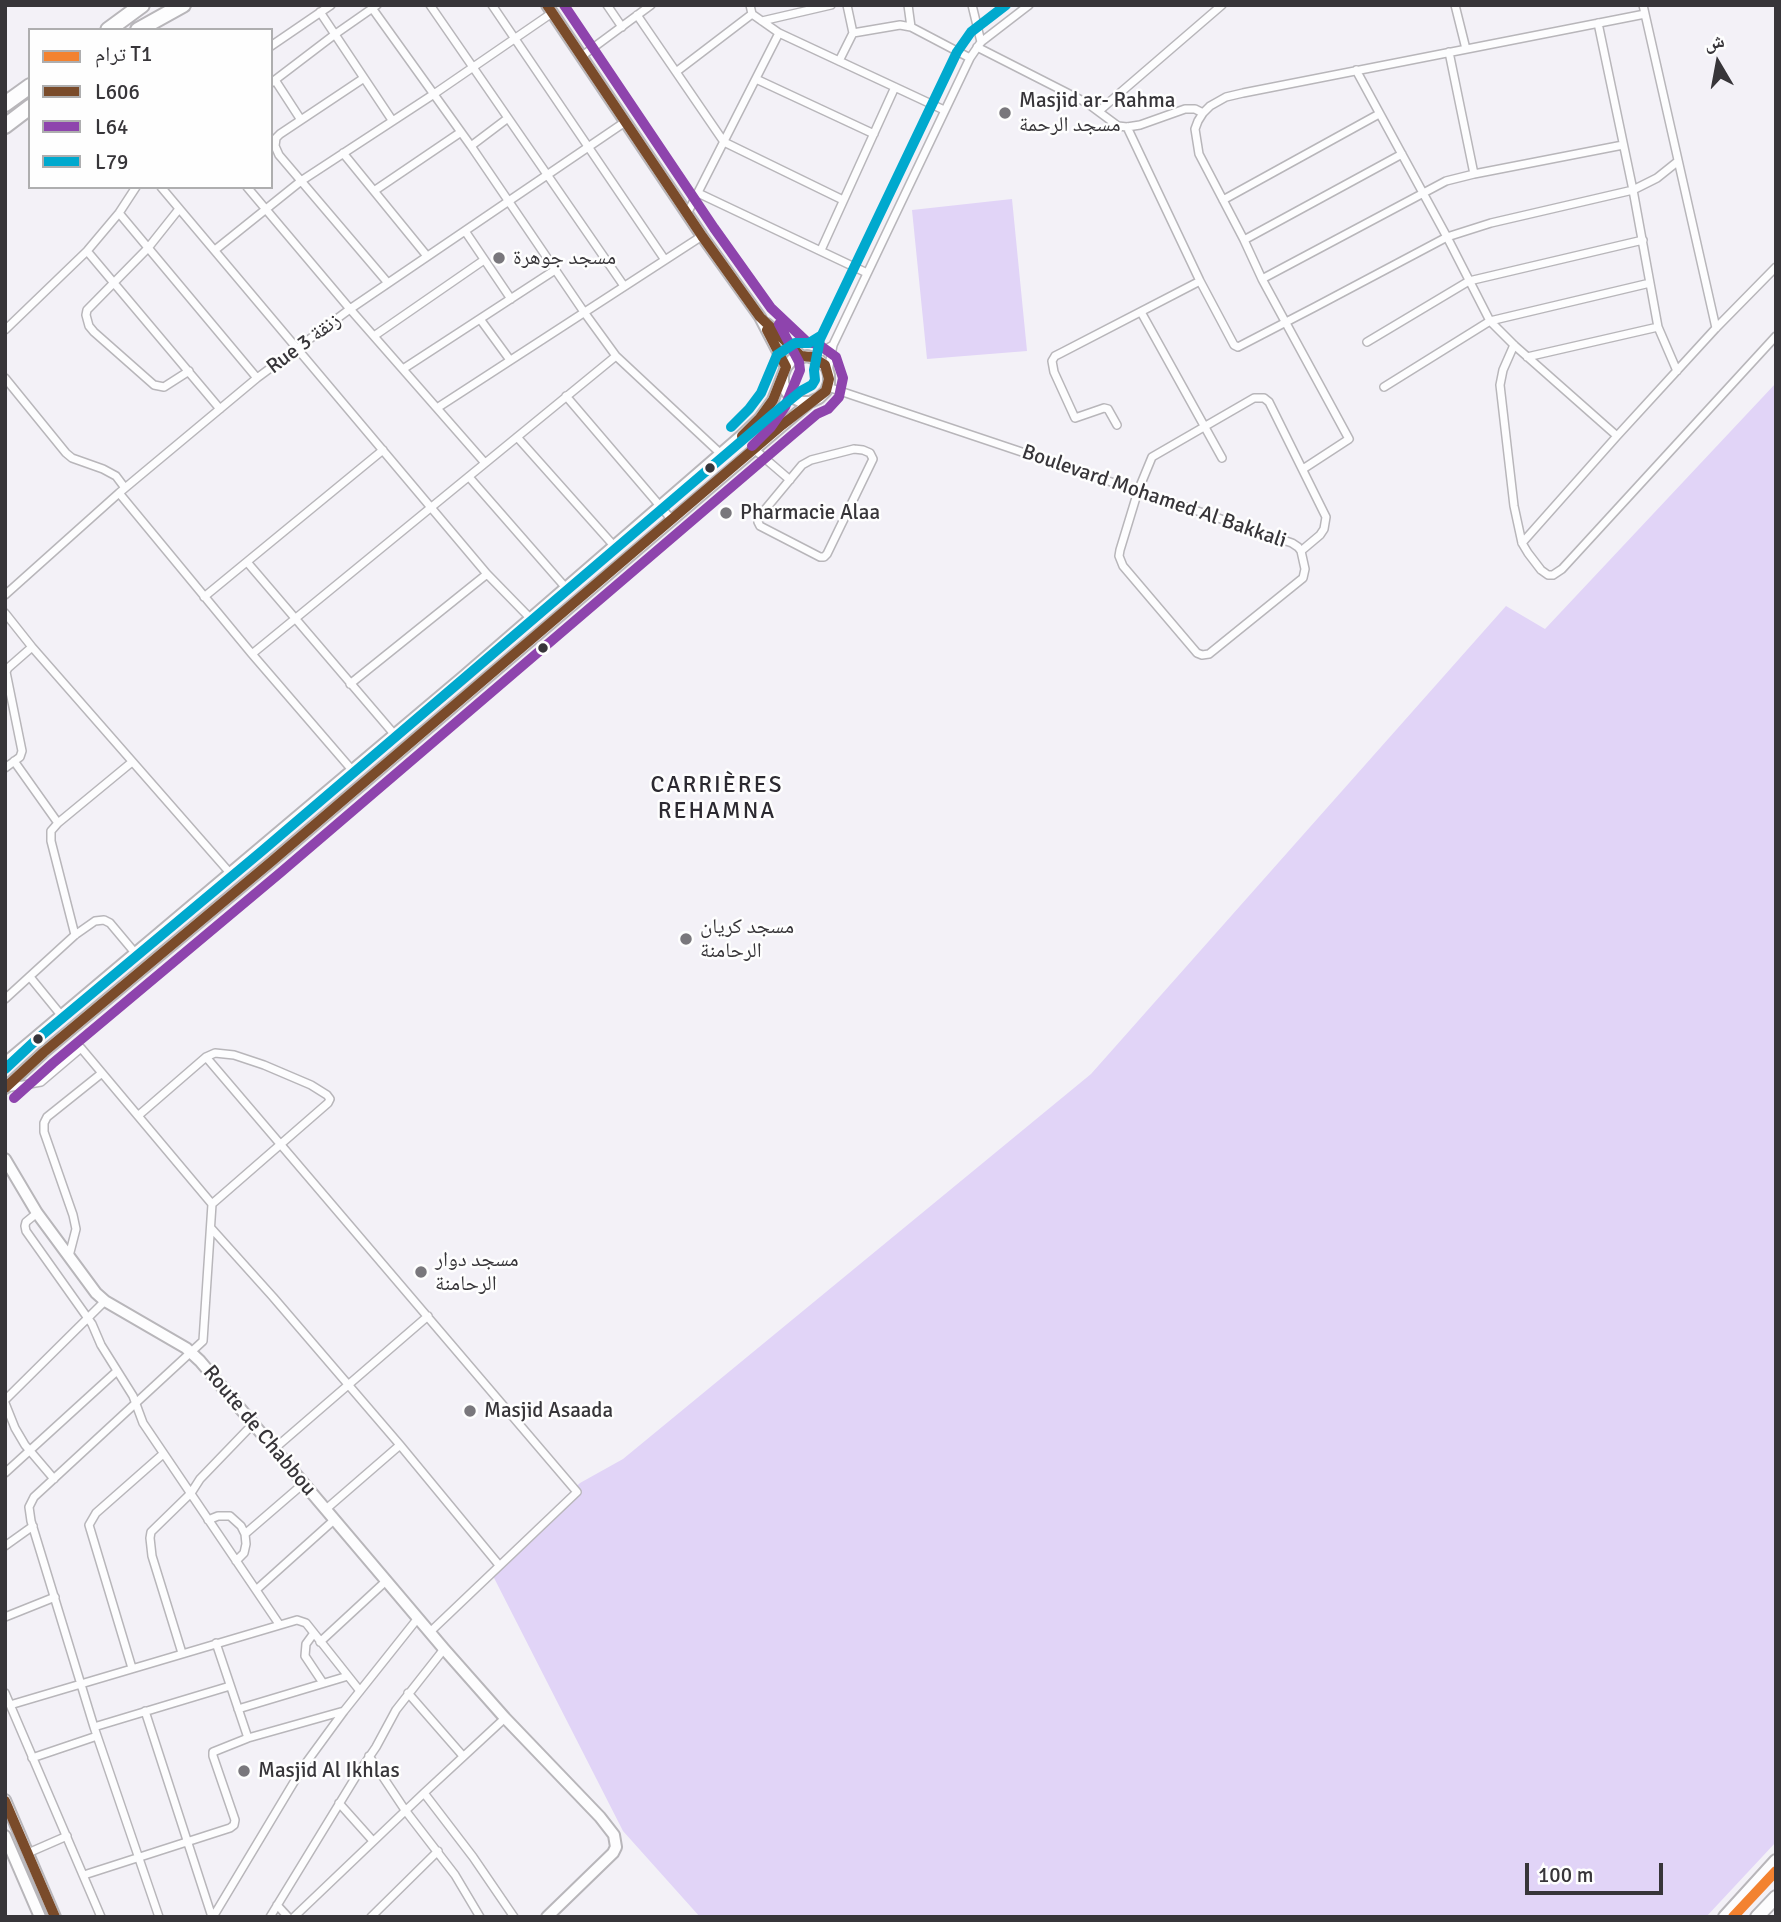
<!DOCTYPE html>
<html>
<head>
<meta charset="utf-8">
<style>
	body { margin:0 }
	#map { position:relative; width:1781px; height:1922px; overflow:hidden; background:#f3f1f7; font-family:Signika,"Noto Naskh Arabic",sans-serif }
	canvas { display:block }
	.frame { position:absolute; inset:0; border:7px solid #373539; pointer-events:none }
	.legend { position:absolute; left:28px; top:28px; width:245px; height:161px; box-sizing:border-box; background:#fefefe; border:2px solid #aeaeaf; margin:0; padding:9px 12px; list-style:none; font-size:21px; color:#373539 }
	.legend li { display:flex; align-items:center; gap:14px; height:35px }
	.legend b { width:35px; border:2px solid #aeaeaf }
	.north { position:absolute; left:1683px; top:28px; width:70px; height:70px; -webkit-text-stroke:5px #fefefe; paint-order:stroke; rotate:350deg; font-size:19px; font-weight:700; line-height:28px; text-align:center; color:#373539 }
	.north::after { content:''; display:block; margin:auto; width:24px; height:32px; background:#373539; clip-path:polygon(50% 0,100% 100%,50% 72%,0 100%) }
	.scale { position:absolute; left:1525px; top:1863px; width:138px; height:32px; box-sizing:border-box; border:4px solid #373539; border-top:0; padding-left:9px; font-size:21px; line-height:24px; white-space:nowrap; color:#373539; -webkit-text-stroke:5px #fefefe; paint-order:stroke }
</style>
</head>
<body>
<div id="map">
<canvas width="1781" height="1922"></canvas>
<div class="frame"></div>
<ul class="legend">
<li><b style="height:9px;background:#f38230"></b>ترام T1</li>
<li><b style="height:9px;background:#7a4b2a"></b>L606</li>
<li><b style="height:9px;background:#8e44ad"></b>L64</li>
<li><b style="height:9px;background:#00a9ce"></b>L79</li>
</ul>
<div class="north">ش</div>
<div class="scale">100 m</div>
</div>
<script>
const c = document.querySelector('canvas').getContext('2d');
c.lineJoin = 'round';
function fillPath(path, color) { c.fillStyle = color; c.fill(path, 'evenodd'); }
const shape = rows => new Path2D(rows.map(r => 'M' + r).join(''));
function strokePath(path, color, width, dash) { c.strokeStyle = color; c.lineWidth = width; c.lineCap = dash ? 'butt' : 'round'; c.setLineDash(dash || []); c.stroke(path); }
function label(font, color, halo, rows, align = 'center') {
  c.font = font + ' Signika,"Noto Naskh Arabic",sans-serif'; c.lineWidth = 5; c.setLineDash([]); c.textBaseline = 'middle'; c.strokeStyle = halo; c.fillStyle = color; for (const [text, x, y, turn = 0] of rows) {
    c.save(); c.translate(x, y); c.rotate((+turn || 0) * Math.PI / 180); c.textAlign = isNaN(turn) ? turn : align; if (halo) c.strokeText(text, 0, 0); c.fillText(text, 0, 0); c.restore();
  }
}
fillPath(shape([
	[1012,199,1027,351,927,359,912,210],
	[1776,383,1776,1842,1706,1917,700,1917,623,1831,490,1570,580,1483,623,1459,1091,1074,1506,606,1545,629]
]), '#e1d4f7');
const street = shape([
	[430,5,624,286],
	[492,5,665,260],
	[607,5,622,27],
	[750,5,752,14,779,33,944,110],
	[847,5,853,33],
	[908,5,911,27],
	[972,5,981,42],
	[1455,5,1466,49],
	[1643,5,1716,328],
	[372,8,471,146,584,312,616,356,721,454],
	[320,12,392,120],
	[637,15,724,142,843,200],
	[762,21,831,5],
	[1598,23,1633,190,1658,327,1677,371],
	[271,46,331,5],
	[977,47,1087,103,1118,126,1127,127,1140,125,1185,109,1195,109,1203,113],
	[1449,52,1474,174],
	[582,56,651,5],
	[839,61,853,33,900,25,911,27,970,58],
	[1356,70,1447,237,1490,321,1514,345,1617,436],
	[676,72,752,14],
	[364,78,280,134,276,138,275,146,279,155,388,283],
	[756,79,874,134],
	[275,80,301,120],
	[271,83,334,35,377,5],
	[1099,111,1222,5],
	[1127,127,1200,281,1234,345,1238,347,1315,307,1447,237,1491,223,1633,190,1657,178,1677,162],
	[471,146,508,118],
	[343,153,427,256],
	[161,187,487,574,531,619],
	[247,187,350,309,485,463],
	[374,191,461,132],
	[698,193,867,273],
	[1223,200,1379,114],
	[179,209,148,248,87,310,86,315,89,326,94,332,154,385,164,387,189,371],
	[119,213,257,378],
	[687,214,779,33],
	[465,231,511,299],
	[1244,240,1402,154],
	[215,250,301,181,434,94,552,13],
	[821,250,895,87],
	[87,251,220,409],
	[1262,279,1446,181,1474,174,1623,145],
	[1141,312,1222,458],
	[480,319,510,360],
	[5,330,87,251,119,213,136,187],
	[374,336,484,260],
	[1367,342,1469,281,1643,240],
	[1514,345,1503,370,1500,385,1514,506,1522,543,1528,553,1541,570,1548,575,1553,575,1562,569,1776,336],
	[812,357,833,345],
	[1527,357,1658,327],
	[403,369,555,270],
	[828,371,833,345,970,58,981,42,1029,5],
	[5,378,66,453,72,458,103,469,116,476,125,488],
	[828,387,1138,491,1292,543,1298,547,1301,551,1305,569,1303,578,1209,654,1202,655,1197,653,1123,566,1119,556,1120,550,1138,491,1152,457,1254,398,1264,398,1269,402,1326,517,1324,529,1320,535,1301,551],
	[1384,387,1490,321,1650,283],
	[566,396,672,520],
	[437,408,702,236],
	[1117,425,1108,409,1104,408,1075,418,1054,372,1052,361,1055,356,1061,353,1200,281],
	[517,437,615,547],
	[754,449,790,480],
	[854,449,863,450,870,453,873,459,827,554,824,557,820,557,760,526,758,522,758,518,802,465,811,460,854,449],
	[1303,469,1349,439,1262,279,1244,240,1199,154,1195,129,1198,121,1203,113,1210,106,1226,97,1243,93,1645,14],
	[469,477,566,588],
	[119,493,252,654,352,770],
	[1522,543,1617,436,1716,328,1776,267],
	[247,562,394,734],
	[5,595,119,493,257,378,350,309,625,122],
	[204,597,383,450],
	[5,613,32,647,230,873],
	[252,654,616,356],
	[350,684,487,574],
	[14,761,58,823],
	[5,768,20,757,22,751,6,672,8,668,32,647],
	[75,935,51,841,51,831,58,823,132,762],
	[30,977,61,1015],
	[5,999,75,935,95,921,104,920,110,923,136,954],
	[206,1057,577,1492,430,1632],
	[6,1088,41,1082,81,1048,212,1204,203,1341,34,1497,29,1507,31,1521,94,1727,159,1917],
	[139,1115,206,1057,215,1053,234,1055,264,1065,311,1085,327,1095,330,1099,328,1103,212,1204],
	[37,1213,26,1222,25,1226,26,1231,92,1324,101,1345,133,1396,143,1423,279,1624],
	[211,1228,273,1297,400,1445,499,1565],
	[69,1256,76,1229,73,1215,44,1132,44,1123,47,1117,102,1073],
	[5,1400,105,1301],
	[5,1403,15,1428,25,1445,54,1479],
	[274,1449,428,1316],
	[5,1473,117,1371],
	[325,1510,400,1445],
	[208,1520,218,1516,230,1516,241,1526,245,1534,246,1544,244,1553,236,1561],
	[245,1534,303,1484],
	[5,1546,33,1526],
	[256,1590,334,1520],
	[5,1617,55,1597],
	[314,1633,306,1644,305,1656,323,1683],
	[320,1642,386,1581],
	[216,1643,248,1738],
	[182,1653,152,1556,150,1538,151,1532,191,1493,200,1479,253,1424],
	[132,1668,89,1525,96,1513,163,1454],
	[5,1693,101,1917],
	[408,1693,463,1756],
	[10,1705,297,1620,306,1623,360,1691],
	[238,1709,348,1676],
	[145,1711,212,1917],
	[94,1727,230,1686],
	[369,1756,405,1810,455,1875,480,1917],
	[32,1758,97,1736],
	[424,1793,473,1857,514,1917],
	[339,1803,373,1841],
	[28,1853,67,1836],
	[84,1875,230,1828,234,1825,235,1820,213,1756,213,1752,248,1738,344,1711],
	[277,1905,288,1917],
	[213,1917,303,1767,344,1711,418,1618],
	[270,1917,355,1778,376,1747,396,1710,444,1649],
	[294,1917,424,1793,505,1718],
	[371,1917,438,1851]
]);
const secondary = shape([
	[547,5,702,236,760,317,786,367],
	[767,324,801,356],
	[5,1063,464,676,740,437,760,418,773,400,786,367,792,360,807,356,819,360,827,368,829,375,829,383,826,391,819,398,810,402,802,402,791,397,786,391,783,383,783,375],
	[5,1088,44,1052,271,862,810,402],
	[5,1159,37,1213,96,1293,105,1301,186,1348,200,1361,444,1649,505,1718,600,1817,614,1835,616,1847,613,1853,547,1917],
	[5,1800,55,1917],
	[5,1836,40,1917]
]);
const primary = shape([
	[1725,1917,1776,1861],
	[1757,1917,1776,1897]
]);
const highway = shape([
	[108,30,142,5],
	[138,30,183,5],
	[5,104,30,86],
	[5,126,30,107]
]);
strokePath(street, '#b8b6ba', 10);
strokePath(secondary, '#b8b6ba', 14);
strokePath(primary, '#b8b6ba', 16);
strokePath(highway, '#b8b6ba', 18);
strokePath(street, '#fdfdfe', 7);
strokePath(secondary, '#fdfdfe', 10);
strokePath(primary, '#fdfdfe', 12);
strokePath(highway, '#fdfdfe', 14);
strokePath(shape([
	[742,436,760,418,773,400,786,367,767,330],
	[5,1088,44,1052,271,862,782,425,826,391,829,379,825,365,812,357,801,356,760,317,702,236,547,5],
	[5,1801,55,1917]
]), '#7a4b2a', 10);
strokePath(shape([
	[752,446,771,427,785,407,800,370,799,362,779,324],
	[14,1098,53,1063,280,873,791,436,817,414,828,409,839,397,843,378,836,357,818,344,807,342,771,308,714,228,564,5]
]), '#8e44ad', 10);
strokePath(shape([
	[731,427,749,409,761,393,777,355,795,343,809,343,822,335,828,322],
	[5,1069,35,1041,262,851,773,414,801,391,812,385,815,380,814,370,820,339,957,52,971,32,1006,5]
]), '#00a9ce', 10);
strokePath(shape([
	[1733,1917,1776,1871]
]), '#f38230', 10);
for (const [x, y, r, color] of [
	[1005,113,7,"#79777c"],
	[499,258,7,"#79777c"],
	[710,468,6,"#373539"],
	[726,513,7,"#79777c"],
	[543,648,6,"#373539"],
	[686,939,7,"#79777c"],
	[38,1039,6,"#373539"],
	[421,1272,7,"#79777c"],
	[470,1411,7,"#79777c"],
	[244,1771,7,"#79777c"]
]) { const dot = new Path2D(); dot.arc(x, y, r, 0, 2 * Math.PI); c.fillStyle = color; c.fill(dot); strokePath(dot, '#fefefe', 2.5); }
label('21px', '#373539', '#fefefe', [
	["Masjid ar- Rahma",1019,101],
	["مسجد الرحمة",1019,125],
	["مسجد جوهرة",513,258],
	["Pharmacie Alaa",740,513],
	["مسجد كريان",700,927],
	["الرحامنة",700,951],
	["مسجد دوار",435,1260],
	["الرحامنة",435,1284],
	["Masjid Asaada",484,1411],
	["Masjid Al Ikhlas",258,1771]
], 'left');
label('21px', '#373539', '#fefefe', [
	["Rue 3 زنقة",304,344,-37],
	["Boulevard Mohamed Al Bakkali",1154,497,19],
	["Route de Chabbou",259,1431,50]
]);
c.letterSpacing = '2px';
label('23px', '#2c2a31', '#fefefe', [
	["CARRIÈRES",717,786],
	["REHAMNA",717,812]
]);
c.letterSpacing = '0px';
</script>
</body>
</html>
